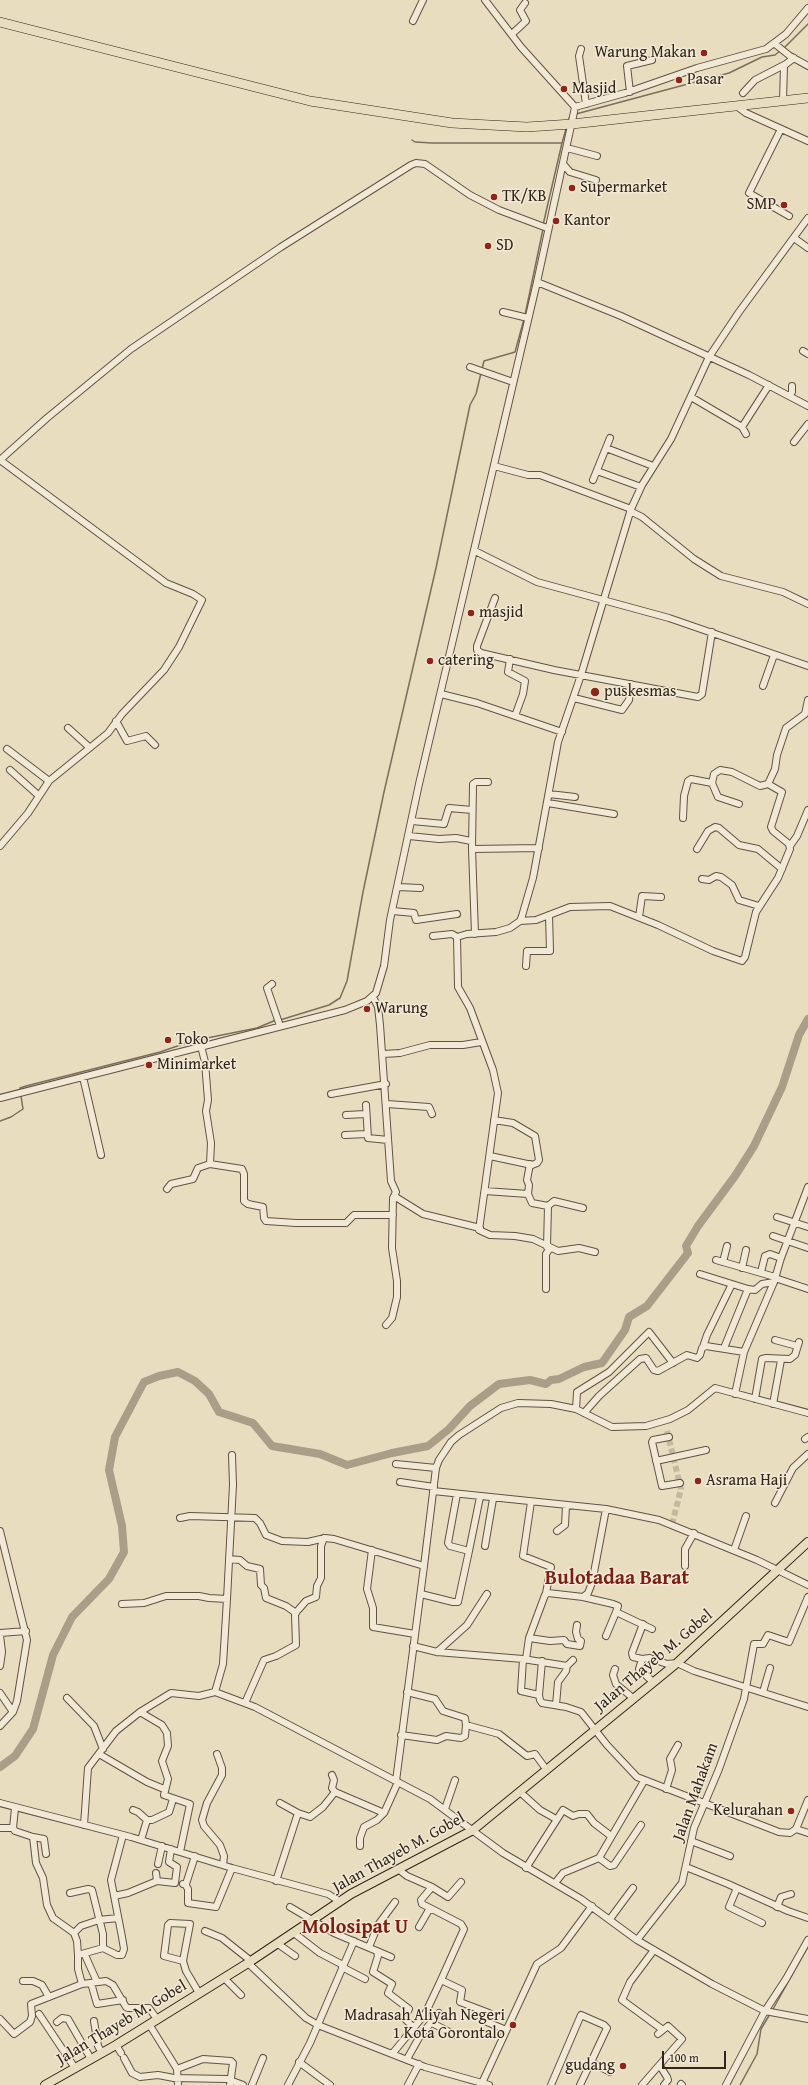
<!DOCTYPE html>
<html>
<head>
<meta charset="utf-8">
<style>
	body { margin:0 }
	#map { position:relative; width:808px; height:2085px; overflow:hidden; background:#e9ddc0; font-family:"Gentium Book Plus",serif }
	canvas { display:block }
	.scale { position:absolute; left:662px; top:2051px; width:64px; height:18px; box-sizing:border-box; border:2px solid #32251a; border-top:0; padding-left:5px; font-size:12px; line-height:14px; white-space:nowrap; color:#32251a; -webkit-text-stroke:3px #f1e9d6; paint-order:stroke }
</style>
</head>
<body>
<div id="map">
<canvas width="808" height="2085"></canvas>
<div class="scale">100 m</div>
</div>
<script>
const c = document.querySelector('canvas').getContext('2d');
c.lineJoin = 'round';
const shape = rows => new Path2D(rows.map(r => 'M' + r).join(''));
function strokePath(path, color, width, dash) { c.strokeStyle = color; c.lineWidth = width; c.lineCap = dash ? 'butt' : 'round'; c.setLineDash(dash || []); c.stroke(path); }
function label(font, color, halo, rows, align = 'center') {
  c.font = font + ' "Gentium Book Plus",serif'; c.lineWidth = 3; c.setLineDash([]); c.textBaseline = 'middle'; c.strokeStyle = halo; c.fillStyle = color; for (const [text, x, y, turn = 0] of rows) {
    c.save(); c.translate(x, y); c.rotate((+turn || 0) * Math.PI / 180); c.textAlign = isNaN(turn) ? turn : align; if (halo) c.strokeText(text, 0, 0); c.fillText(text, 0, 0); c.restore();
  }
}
strokePath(shape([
	[784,48,808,24],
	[576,114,729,73,762,57,775,55,781,50],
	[569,118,572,115],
	[412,140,415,142,432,143,562,143,566,129],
	[543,225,562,143],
	[525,315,543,229],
	[482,369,484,361,515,352,524,319],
	[280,1020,329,1005,340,998,347,981,363,892,384,792,436,568,470,405,476,394,481,373],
	[21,1092,20,1088,26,1086,160,1052,192,1041,257,1028,276,1020],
	[0,1121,11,1117,23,1109,21,1096],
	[772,2011,808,1946],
	[740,2085,757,2054,761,2029,770,2014]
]), '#7b6e5c', 1.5);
strokePath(shape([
	[0,1767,15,1756,33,1729,53,1655,72,1617,109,1579,124,1552,122,1526,109,1470,115,1437,144,1382,159,1376,178,1372,195,1381,209,1394,219,1412,253,1423,272,1446,320,1454,347,1465,392,1453,428,1446,449,1429,470,1406,499,1384,530,1380,546,1384,551,1380,559,1379,584,1367,602,1363,625,1330,629,1317,647,1306,688,1253,686,1246,698,1226,735,1176,754,1146,782,1087,799,1035,808,1019]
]), '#ab9e88', 8);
strokePath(shape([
	[667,1431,681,1489,672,1524]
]), '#c4b89f', 6, [6, 3]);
const minor = shape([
	[413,21,423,0],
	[512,34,526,21,520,10,525,3],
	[775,44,790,56,808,66],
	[581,49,579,56,586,104],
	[630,92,627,66,652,60],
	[743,93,755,80,786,64,794,58],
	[783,101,784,66],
	[575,107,625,93,697,68,766,49,786,34,808,8],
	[738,107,746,113,808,141],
	[781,129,749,193,789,216],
	[567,148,597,156],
	[563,164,570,172,596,180],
	[794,238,808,248],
	[537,282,621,316,749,375,808,406],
	[503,312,528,318],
	[803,351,808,354],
	[470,367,513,382],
	[789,396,792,392,792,386],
	[691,397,742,427],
	[746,434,742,427,769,385],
	[794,442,808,424],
	[606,448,653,466],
	[0,460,47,418,131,349,281,247,411,165,416,163,425,164,470,195,499,210,547,228],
	[0,460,166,583,193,594,202,600,179,647,164,670,122,714,108,733,49,781,28,813,0,846],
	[494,466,528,475,540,475,631,509],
	[597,471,641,487],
	[593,480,610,438],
	[630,511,642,517,694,559,721,576,783,592,808,604],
	[475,551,537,582,669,618,808,666],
	[495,598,477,646,477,650,481,653,554,670,698,697,702,694,712,632],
	[510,659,508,672,525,681,523,694,515,716],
	[763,686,774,655],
	[441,694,477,703,562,732],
	[574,698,622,710,629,700,631,684],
	[116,721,127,741,146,736,155,745],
	[68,728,89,747],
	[7,749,49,781],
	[10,770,38,795],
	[488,782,476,782,473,784,472,849,539,848],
	[712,783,718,797,739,804],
	[768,784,775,769,777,755,786,728,805,714,808,700],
	[549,794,575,797],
	[548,803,614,814],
	[412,821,444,824,449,808,472,810],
	[409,836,439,839,456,838,471,841],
	[790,846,797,836,808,810],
	[472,849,475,934],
	[697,849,708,831,715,827,719,828,739,845,758,849,782,869],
	[702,879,709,880,716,876,721,877,732,885,739,900,759,906],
	[398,887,420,888],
	[393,911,414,913,416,920,457,914],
	[639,917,642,896,661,897],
	[520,921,536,920,570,907,610,906,658,925,713,951,742,961,745,957,756,912,778,878,790,849,789,844,773,831,771,827,782,792,768,784,760,786,732,772,720,770,714,774,712,783,691,779,688,781,684,796,683,818],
	[433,936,452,934,457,937,467,934,496,932,510,928,520,921,522,916,533,878,558,742,581,675,631,509,642,485,671,439,709,357,739,312,808,218],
	[457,937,458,987,470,1008,493,1070,498,1093,479,1230,490,1235,515,1236,533,1239,558,1251,579,1248,595,1252],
	[526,966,527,951,550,951,549,915],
	[272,984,267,988,280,1026],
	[373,997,378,1007,380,1025,391,1181,396,1192,393,1198,392,1248,397,1281,397,1297,392,1318,386,1325],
	[383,1054,400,1053,430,1045,463,1045,481,1042],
	[83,1077,101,1155],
	[331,1094,386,1084],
	[0,1098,345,1010,367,1001,376,993,384,966,390,920,419,784,537,282,574,112,575,107,521,47,485,0],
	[387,1104,429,1107,432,1114],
	[366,1105,368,1138,388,1140],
	[346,1115,366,1114],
	[345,1135,367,1134],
	[490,1156,532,1165,537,1163,539,1160,535,1136,513,1123,494,1120],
	[210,1164,242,1169,244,1174,244,1201,248,1204,263,1207,264,1218,266,1221,296,1223,346,1223,354,1215,393,1215],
	[167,1189,171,1184,193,1179,198,1168,210,1164,211,1143,206,1111,208,1100,205,1062,201,1046],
	[485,1191,528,1194,532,1203,548,1206,547,1247],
	[528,1194,529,1185,527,1180,530,1164],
	[394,1196,423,1214,480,1228],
	[548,1206,554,1201,583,1208],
	[777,1217,808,1227],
	[773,1236,808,1248],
	[716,1260,775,1277],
	[723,1262,727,1246],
	[742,1268,746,1250],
	[761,1272,765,1256,770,1254,781,1258],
	[700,1274,732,1284,707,1335,703,1347],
	[775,1278,808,1289],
	[546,1289,546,1254,550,1248],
	[748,1289,755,1290,762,1284,774,1282],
	[775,1340,797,1346],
	[724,1348,748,1289,732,1284],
	[735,1394,744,1352],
	[755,1399,762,1359,766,1358,790,1359,795,1355,799,1342],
	[773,1404,781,1360],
	[576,1409,577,1392,609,1372,649,1332,673,1363],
	[584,1413,599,1396,640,1359,646,1358,654,1370,658,1371,687,1355,697,1358,700,1355,702,1348,706,1346,744,1352,774,1282,781,1258,808,1187],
	[669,1437,653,1440,652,1442,662,1486,680,1483],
	[805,1439,808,1437],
	[656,1461,706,1450],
	[396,1464,436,1468],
	[400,1482,434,1487],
	[433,1491,606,1509,659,1520,757,1560,808,1585],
	[457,1494,448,1543,450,1546,469,1551,480,1497],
	[531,1502,523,1556,551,1567,546,1593],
	[775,1503,793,1468,808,1454],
	[180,1518,190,1516,255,1518,260,1523,266,1535,282,1541,308,1542,325,1538,334,1539,424,1566,396,1781],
	[0,1531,27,1640,17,1701,13,1712],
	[557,1531,565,1525,566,1506],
	[485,1546,493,1499],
	[372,1550,367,1589,373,1608,373,1627,415,1634],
	[734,1550,746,1516],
	[229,1559,240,1560,247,1566,260,1569,261,1585,264,1588,266,1598,286,1606,296,1613],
	[424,1566,436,1468,439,1460,451,1442,459,1435,501,1408,518,1403,551,1404,576,1409,612,1427,646,1426,670,1419,688,1410,715,1388,808,1413],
	[685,1566,685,1549,694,1533],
	[421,1594,453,1602,458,1602,469,1551],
	[583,1597,588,1593,592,1583,606,1509],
	[227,1599,233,1485,232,1455],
	[122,1604,144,1603,166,1596,199,1596,209,1598,227,1599,223,1664,215,1692],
	[299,1609,306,1601,316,1597,317,1586,321,1578,321,1546,324,1538],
	[643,1624,632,1653,633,1657,642,1659,650,1658,667,1664,677,1663,694,1671,808,1707],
	[0,1633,26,1631],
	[0,1635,2,1652,0,1666],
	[606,1636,616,1612],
	[529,1638,550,1641,564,1640,567,1644,580,1646,581,1641,578,1639,576,1632,577,1625],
	[413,1646,437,1652,523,1659,521,1691,539,1695,540,1700,542,1703,566,1707,581,1712,607,1745,637,1777,779,1832,790,1833,796,1829,808,1833],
	[437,1652,467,1625,487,1594],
	[523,1659,567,1666,573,1660],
	[526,1659,529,1638,545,1595,548,1593,583,1597,613,1604,618,1606,616,1612,652,1629],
	[642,1659,639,1669,653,1682],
	[615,1669,613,1675,616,1684,633,1698],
	[763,1692,770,1668],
	[0,1693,13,1712,0,1726],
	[539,1695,542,1661],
	[67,1698,94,1726,103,1749],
	[245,1703,264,1660,276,1656,296,1645,295,1614,297,1611],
	[556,1705,558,1682,566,1671,567,1666],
	[140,1712,162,1725,167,1733,168,1746,162,1761,168,1779,164,1795,190,1804,180,1852],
	[466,1725,499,1734,527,1756,535,1754,546,1769],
	[401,1735,437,1740,446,1736,461,1738,465,1736,466,1725,465,1718,443,1711,435,1699,407,1692],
	[99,1754,147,1782,164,1789],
	[217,1754,222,1768,222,1775,207,1803,202,1820,204,1826,220,1845,224,1856,223,1865],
	[332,1775,334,1780,332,1788,335,1792],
	[666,1789,672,1770,670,1759,678,1745],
	[520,1792,540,1810,556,1819],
	[0,1803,131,1837,232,1868,328,1894,339,1901],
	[15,1808,13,1828,15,1831,33,1837,36,1863,43,1878,47,1905,53,1918,74,1933,77,1941,78,1955,103,1948],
	[445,1809,455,1780],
	[133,1810,138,1812,147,1820,152,1820,169,1812,173,1799],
	[298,1813,310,1817,323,1807,335,1792,384,1813,398,1782],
	[84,1825,88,1768,116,1731,140,1712,171,1693,199,1696,215,1692,255,1707,430,1799,503,1853,581,1899,637,1940,712,1984,765,2011,808,2019],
	[0,1828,13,1828],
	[796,1829,808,1800],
	[33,1837,44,1839,46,1854],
	[141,1840,147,1820],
	[691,1841,730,1856],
	[360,1846,360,1838,364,1827,377,1820,384,1813],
	[599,1858,610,1866,614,1865,641,1825],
	[158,1864,162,1846],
	[686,1867,728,1884,788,1911,808,1918],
	[526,1868,563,1810,573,1816,579,1814,587,1814,594,1823,611,1836],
	[398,1869,407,1876,432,1887,421,1900,422,1904,430,1908,419,1927],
	[156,1873,157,1881],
	[276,1881,298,1813,280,1803],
	[555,1883,563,1873,599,1858,644,1781],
	[183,1884,186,1884,195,1856],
	[185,1884,188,1889,188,1903,216,1907,232,1868],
	[432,1887,448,1897,461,1882],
	[737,1888,729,1907,762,1923],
	[70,1893,88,1889,92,1890,103,1934,103,1948,117,1955,122,1955,124,1949,122,1937,111,1880,123,1835],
	[114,1896,128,1893,157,1881,175,1883,177,1867,169,1862,171,1849],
	[290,1907,334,1933,391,1957],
	[777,1907,781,1897,791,1894],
	[430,1908,461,1924,464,1929,441,1980,462,1990,460,2002,489,2013,487,2022,506,2030],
	[610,1919,633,1888],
	[205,1931,222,1938,251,1961],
	[74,1933,81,1926,99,1920,118,1918],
	[294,1933,320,1953,343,1965],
	[637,1940,682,1883,694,1828,719,1769,744,1699,754,1644,763,1644,768,1635,789,1642,808,1597],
	[278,1944,295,1956],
	[369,1947,378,1925,395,1902],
	[654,1950,630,1982,622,2000,663,2030],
	[377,1951,378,1956,373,1972,392,1984,388,1993,409,2009,404,2018,413,2027],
	[78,1955,78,1969,82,1984],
	[85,1955,97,1982],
	[183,1961,164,1956,168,1925,170,1923,190,1924,183,1961,186,1971,199,1993],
	[248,1963,306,2018,318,2025,425,2067,489,2085],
	[342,1967,365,1979],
	[224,1978,241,1995],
	[23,1981,33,1981,42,1985,49,1997],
	[91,1983,97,2004,123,2000],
	[39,2014,75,2068],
	[0,2019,14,2034,30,2022,32,2016,31,2004,82,1984,106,1981,113,1985,126,2007,128,2008,149,2008,157,2019],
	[94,2021,98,2046,102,2053],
	[57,2022,62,2018,68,2019,91,2059],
	[432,2023,455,2035],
	[149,2024,177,2069,178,2085],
	[116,2045,121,2053],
	[392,2054,425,2014,441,1980],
	[124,2058,132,2073,140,2077,158,2075,174,2078,227,2079,243,2085],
	[407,2059,420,2036,439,2013],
	[299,2062,330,2085],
	[660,2066,667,2077,668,2080,664,2085],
	[177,2069,203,2059,231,2061,233,2063,230,2085],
	[482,2083,537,1964,561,1948,592,1906],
	[681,2084,682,2085],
	[252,2085,263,2058],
	[288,2085,310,2043,354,1941],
	[408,2085,419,2064],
	[551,2085,581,2015,604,2025,607,2028,591,2062],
	[580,2085,591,2062,610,2072],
	[642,2085,682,2039,668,2026,658,2034],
	[726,2085,765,2011,786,1979,808,1940]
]);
const major = shape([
	[45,2085,116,2045,248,1963,351,1894,473,1830,677,1663,808,1542]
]);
const highway = shape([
	[0,22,310,101,452,123,527,127,572,124,808,98]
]);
strokePath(minor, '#605344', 8);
strokePath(major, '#32251a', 10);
strokePath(highway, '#32251a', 10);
strokePath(minor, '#f1e9d6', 6);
strokePath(major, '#e9ddc0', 8);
strokePath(highway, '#e9ddc0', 9);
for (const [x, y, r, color] of [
	[704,53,4,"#8f2418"],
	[679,80,4,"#8f2418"],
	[564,89,4,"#8f2418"],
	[572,188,4,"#8f2418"],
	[494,197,4,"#8f2418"],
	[784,205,4,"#8f2418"],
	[556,221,4,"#8f2418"],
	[488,246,4,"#8f2418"],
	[471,613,4,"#8f2418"],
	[430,661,4,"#8f2418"],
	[595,692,5,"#8f2418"],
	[367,1009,4,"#8f2418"],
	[168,1040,4,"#8f2418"],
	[149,1065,4,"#8f2418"],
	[698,1481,4,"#8f2418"],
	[791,1811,4,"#8f2418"],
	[513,2025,4,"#8f2418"],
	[623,2066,4,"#8f2418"]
]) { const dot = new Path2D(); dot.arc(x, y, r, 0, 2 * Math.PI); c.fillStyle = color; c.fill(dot); strokePath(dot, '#f1e9d6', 1.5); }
label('16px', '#32251a', '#f1e9d6', [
	["Warung Makan",696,53,"right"],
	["Pasar",687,80],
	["Masjid",572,89],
	["Supermarket",580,188],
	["TK/KB",502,197],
	["SMP",776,205,"right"],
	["Kantor",564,221],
	["SD",496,246],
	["masjid",479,613],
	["catering",438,661],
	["puskesmas",604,692],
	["Warung",375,1009],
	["Toko",176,1040],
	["Minimarket",157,1065],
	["Asrama Haji",706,1481],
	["Kelurahan",783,1811,"right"],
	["Madrasah Aliyah Negeri",505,2016,"right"],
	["1 Kota Gorontalo",505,2034,"right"],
	["gudang",615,2066,"right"]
], 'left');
label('16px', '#32251a', '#f1e9d6', [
	["Jalan Thayeb M. Gobel",654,1661,-40],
	["Jalan Mahakam",696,1792,-70],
	["Jalan Thayeb M. Gobel",399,1853,-29],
	["Jalan Thayeb M. Gobel",122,2023,-31]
]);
label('bold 20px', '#7a1f14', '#f1e9d6', [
	["Bulotadaa Barat",617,1579],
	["Molosipat U",355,1928]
]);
</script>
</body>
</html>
